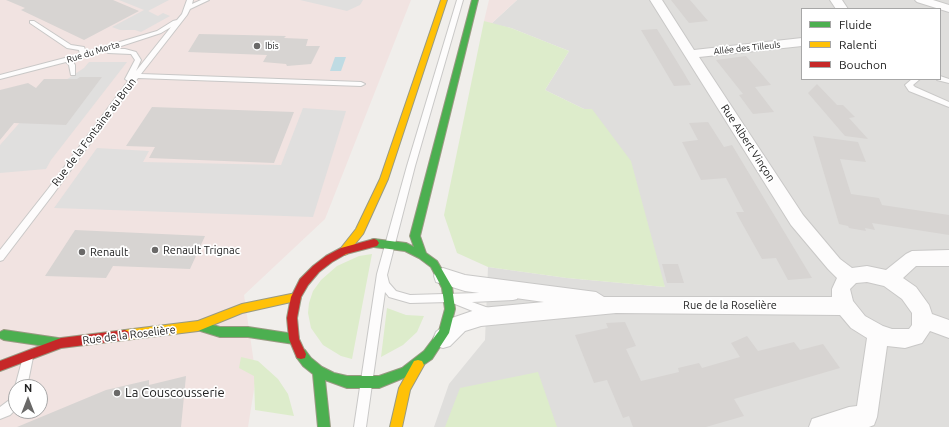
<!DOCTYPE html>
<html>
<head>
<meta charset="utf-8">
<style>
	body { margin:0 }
	#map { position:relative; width:949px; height:427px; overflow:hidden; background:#f0eeeb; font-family:Ubuntu,sans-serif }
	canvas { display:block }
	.legend { position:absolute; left:801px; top:8px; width:140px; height:72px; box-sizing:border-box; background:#fff; border:1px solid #a7a7a7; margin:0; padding:5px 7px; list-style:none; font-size:12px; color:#222 }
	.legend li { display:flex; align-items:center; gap:8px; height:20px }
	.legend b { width:20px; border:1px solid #a7a7a7 }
	.north { position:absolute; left:8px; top:379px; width:40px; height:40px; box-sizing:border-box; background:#fff; border:1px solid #a7a7a7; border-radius:50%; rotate:0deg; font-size:11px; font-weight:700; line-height:16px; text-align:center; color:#222 }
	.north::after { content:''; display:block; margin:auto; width:14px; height:18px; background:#6a6968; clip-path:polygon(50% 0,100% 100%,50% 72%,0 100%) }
</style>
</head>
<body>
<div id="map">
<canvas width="949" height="427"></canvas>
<ul class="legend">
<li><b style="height:5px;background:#4caf50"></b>Fluide</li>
<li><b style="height:5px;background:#ffc107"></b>Ralenti</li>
<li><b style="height:5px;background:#c62828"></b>Bouchon</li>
</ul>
<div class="north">N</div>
</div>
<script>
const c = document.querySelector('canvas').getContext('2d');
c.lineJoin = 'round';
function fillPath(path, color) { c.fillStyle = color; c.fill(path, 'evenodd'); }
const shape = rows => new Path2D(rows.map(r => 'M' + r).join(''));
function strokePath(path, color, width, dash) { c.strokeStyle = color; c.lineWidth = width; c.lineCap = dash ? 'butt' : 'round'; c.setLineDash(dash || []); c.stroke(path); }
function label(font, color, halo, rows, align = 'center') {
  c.font = font + ' Ubuntu,sans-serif'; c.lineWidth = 3.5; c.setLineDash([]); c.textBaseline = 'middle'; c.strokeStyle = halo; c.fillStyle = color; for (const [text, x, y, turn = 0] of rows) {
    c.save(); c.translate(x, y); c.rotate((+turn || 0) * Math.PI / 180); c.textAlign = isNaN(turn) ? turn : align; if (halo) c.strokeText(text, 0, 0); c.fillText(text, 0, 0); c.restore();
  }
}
fillPath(shape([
	[517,0,949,0,949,427,434,427,449,384,485,340,488,267,567,278,665,287,584,109,545,90,569,51,511,28,491,24],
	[802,9,940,9,940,79,802,79]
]), '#dfdedc');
fillPath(shape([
	[0,0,411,0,325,219,244,295,256,377,248,427,0,427],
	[16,387,40,387,40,411,16,411],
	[489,0,517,0,491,24,484,21]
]), '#f1e3e1');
fillPath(shape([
	[484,21,511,28,569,51,545,90,584,109,592,109,631,161,665,287,567,278,488,267,457,253,444,215],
	[372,254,352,359,341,356,323,345,311,328,308,313,309,303,313,291,321,280,337,266,359,256],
	[387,308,406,315,424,316,417,332,403,345,381,357],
	[241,357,258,361,278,379,288,394,294,416,255,410,254,376,239,368],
	[538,372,557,427,445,427,460,388]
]), '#ddeccb');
fillPath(shape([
	[119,0,169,0,148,11,158,16,163,13,170,16,141,32,135,30,120,30,112,27,144,10],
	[300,0,363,0,360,5,347,11],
	[89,62,127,62,51,160,46,169,0,173,0,145,54,84,60,84,84,68],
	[303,108,346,111,313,217,54,208,97,148,149,151,143,162,281,165]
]), '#e0dfde');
fillPath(shape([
	[335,57,346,57,341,71,330,71]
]), '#bfdbe3');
fillPath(shape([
	[6,0,113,0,139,11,84,40,21,10,25,8],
	[671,0,690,0,708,21,689,23],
	[657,29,684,73,691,85,674,86,641,30],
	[199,34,286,36,284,38,308,39,306,46,320,46,311,64,287,66,286,64,263,62,267,55,188,52],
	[746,56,771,85,755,87,774,112,753,114,739,95,743,94,716,60],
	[80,77,102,77,66,125,14,123,0,140,0,90,28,83,36,88,44,79,77,79],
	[817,84,837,105,843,105,855,117,849,118,868,139,845,136,808,93],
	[152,107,294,112,274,163,149,158,155,147,126,146],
	[708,122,724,147,732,145,812,278,788,280,776,258,762,259,739,218,736,212,744,212,726,178,701,180,682,142,698,140,689,123],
	[813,136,858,142,866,162,840,159,851,194,879,198,882,205,949,215,949,235,872,223,875,230,865,228,866,231,849,228,848,226,839,224],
	[75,230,205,236,190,269,113,266,106,278,45,276],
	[662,264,678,264,684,283,667,283],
	[625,322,636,346,626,349,641,381,679,372,678,368,699,363,702,368,740,357,731,343,747,336,758,351,794,342,800,350,823,344,840,368,734,399,744,416,706,427,633,427,629,416,623,418,607,380,594,383,575,335,608,328,606,323],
	[186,376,181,427,17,427,106,390,149,380,149,385]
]), '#d7d4d2');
const lane = shape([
	[187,0,193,0,192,4,201,0,209,0,190,9,187,15,141,74,361,82,365,84,361,86,138,78,54,193,3,260,0,261,0,250,48,189,128,81,125,79,135,60,131,54,108,53,105,51,72,60,75,65,75,75,71,75,69,65,66,62,0,79,0,75,80,54,79,50,67,48,30,23,30,21,34,21,71,45,84,47,86,52,157,31,173,21,177,20,182,14,187,0],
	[171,27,136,71,141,60,136,52,125,49,112,49,161,33,171,27],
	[457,0,463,0,415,166,387,275,389,283,396,291,410,295,513,292,517,293,518,296,517,299,513,300,472,302,494,310,495,313,494,316,490,318,450,302,410,303,389,297,385,292,366,427,354,427,377,274,407,166,457,0],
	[940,76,949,79,949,83,937,80,940,79,940,76],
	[912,79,920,79,913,85,915,87,949,102,949,107,909,91,905,85,912,79],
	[28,352,32,353,33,357,27,387,16,387,16,389,15,387,23,357,24,353,28,352],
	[16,395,16,409,10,415,0,419,0,407,16,395]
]);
const street = shape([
	[650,0,662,0,694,50,802,38,802,46,699,57,803,215,840,259,852,268,867,266,886,270,906,254,912,251,949,250,949,266,916,266,903,278,916,287,929,305,932,314,949,320,949,338,930,331,922,343,915,345,905,348,887,346,877,417,874,425,869,427,809,427,812,419,849,407,857,406,867,338,851,328,840,315,616,313,481,326,465,331,450,346,443,348,436,346,433,339,436,332,452,318,481,308,544,302,465,291,436,282,434,276,436,270,443,268,465,275,596,292,604,297,832,297,832,289,837,278,828,269,791,225,650,0],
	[867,282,884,286,902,299,912,313,912,325,909,329,892,329,883,326,865,316,853,301,850,289,856,283,867,282],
	[830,0,842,0,848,9,836,9,830,0],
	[915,0,933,0,949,5,949,12,917,2,915,0]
]);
const fast = shape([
	[472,0,478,0,420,236,426,253,437,261,452,287,455,309,449,333,432,359,406,377,379,388,347,388,325,380,330,427,318,427,313,374,303,366,297,358,296,354,297,350,301,349,305,350,311,358,322,367,334,373,347,376,379,376,402,368,424,351,439,331,445,309,442,288,431,267,419,258,405,251,374,247,371,246,369,243,371,240,374,239,406,243,414,247,410,236,472,0],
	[198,321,220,327,248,327,294,334,298,335,299,339,298,343,294,344,248,337,220,337,194,329,193,326,194,323,198,321],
	[4,330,58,338,62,339,63,343,62,347,58,348,4,340,0,338,0,332,4,330]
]);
const slow = shape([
	[441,0,447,0,388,179,363,234,347,254,344,255,341,254,339,251,341,248,356,229,380,179,441,0],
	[296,293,300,294,301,297,300,300,242,313,198,331,125,340,121,338,120,335,121,332,125,330,198,321,242,304,296,293],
	[418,360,422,361,424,365,410,390,402,427,390,427,399,388,414,361,418,360]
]);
const jam = shape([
	[374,239,377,240,379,243,377,246,346,254,332,262,319,272,308,285,301,297,297,318,299,339,306,354,305,358,301,359,297,358,289,339,287,318,291,297,300,279,313,266,326,256,341,248,374,239],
	[125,330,129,332,130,335,129,338,125,340,61,348,0,371,0,361,61,338,125,330]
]);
strokePath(lane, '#c9c8c7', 2);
strokePath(street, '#c9c8c7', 2);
strokePath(fast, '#999a82', 2);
strokePath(slow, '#999a82', 2);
strokePath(jam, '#999a82', 2);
fillPath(lane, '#fdfcfc');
fillPath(street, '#fdfcfc');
fillPath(fast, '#4caf50');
fillPath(slow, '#ffc107');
fillPath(jam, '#c62828');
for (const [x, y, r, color] of [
	[257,46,4,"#6a6968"],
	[155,250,4,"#6a6968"],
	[82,252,4,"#6a6968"],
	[117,393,4,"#6a6968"]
]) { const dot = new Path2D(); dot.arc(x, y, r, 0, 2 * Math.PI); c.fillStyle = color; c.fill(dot); strokePath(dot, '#fff', 1.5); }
label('9px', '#222', '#fff', [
	["Ibis",265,46]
], 'left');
label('9px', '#222', '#fff', [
	["Allée des Tilleuls",747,48,-6],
	["Rue du Morta",93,52,-17]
]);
label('11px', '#222', '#fff', [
	["Rue de la Fontaine au Brun",94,132,-53],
	["Rue Albert Vinçon",748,143,57],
	["Rue de la Roselière",730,305],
	["Rue de la Roselière",129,335,-7]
]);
label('11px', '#222', '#fff', [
	["Renault Trignac",163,250],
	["Renault",90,252]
], 'left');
label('13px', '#222', '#fff', [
	["La Couscousserie",125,393]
], 'left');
</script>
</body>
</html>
